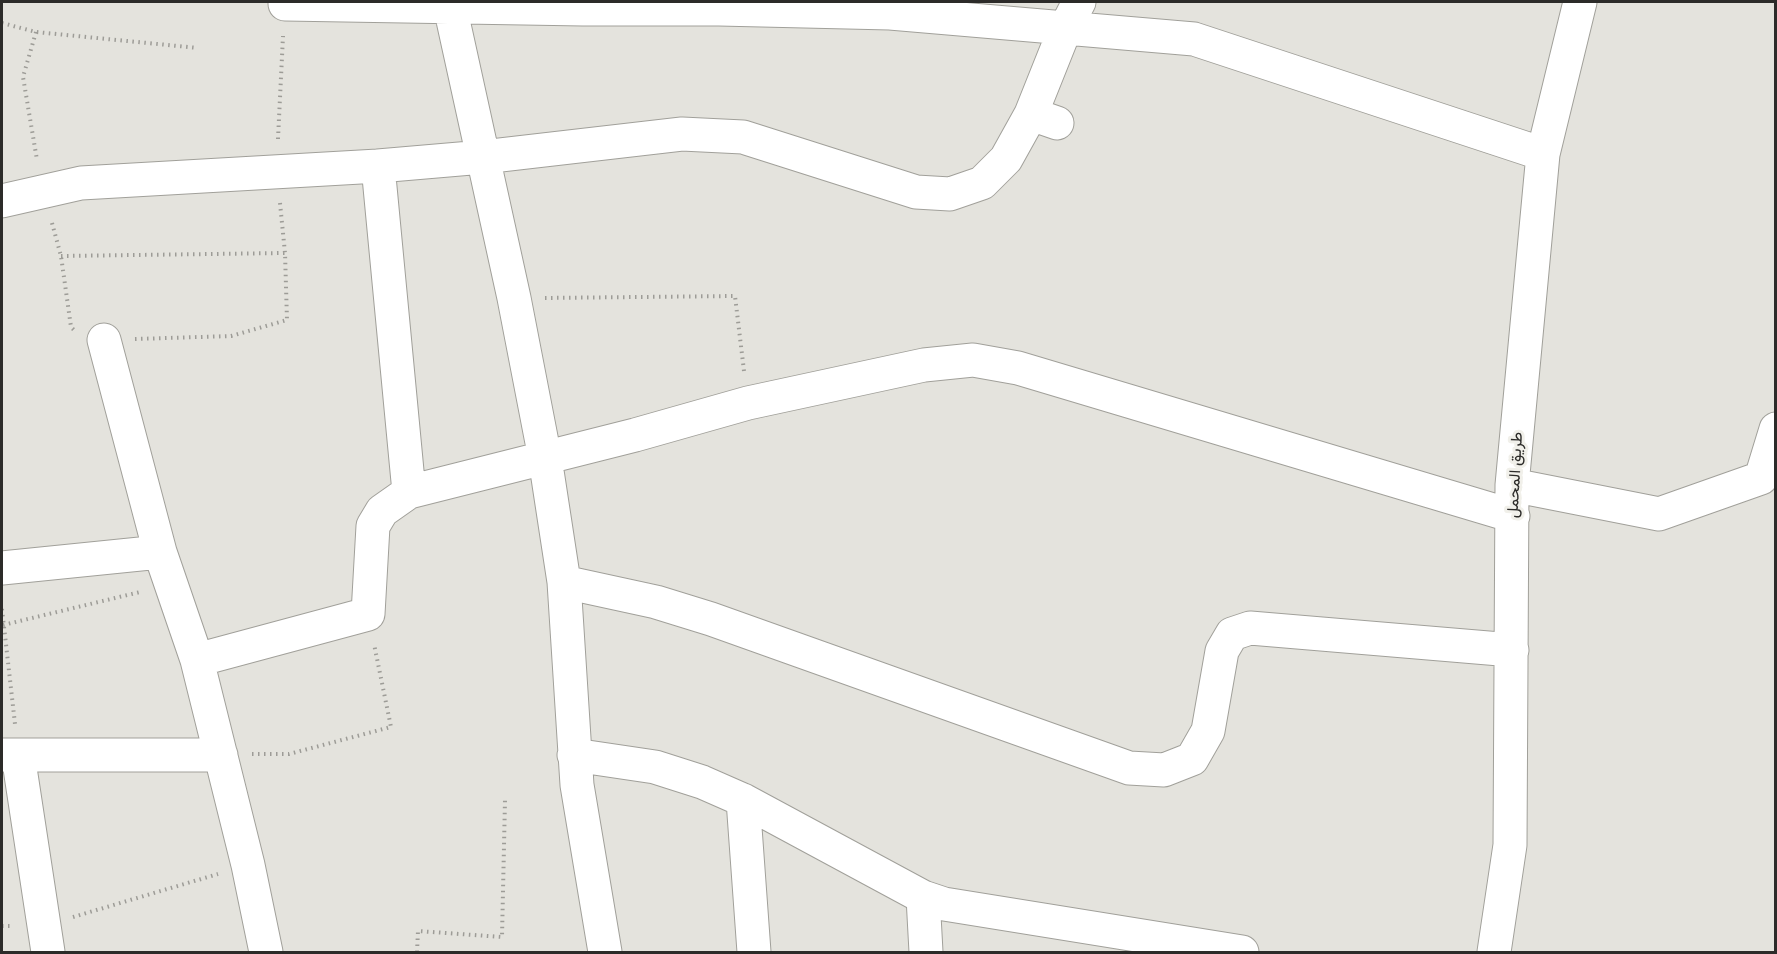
<!DOCTYPE html>
<html>
<head>
<meta charset="utf-8">
<style>
	body { margin:0 }
	#map { position:relative; width:1777px; height:954px; overflow:hidden; background:#e4e3dd; font-family:Raleway,sans-serif }
	canvas { display:block }
	.frame { position:absolute; inset:0; border:3px solid #2c2b29; pointer-events:none }
</style>
</head>
<body>
<div id="map">
<canvas width="1777" height="954"></canvas>
<div class="frame"></div>
</div>
<script>
const c = document.querySelector('canvas').getContext('2d');
c.lineJoin = 'round';
const shape = rows => new Path2D(rows.map(r => 'M' + r).join(''));
function strokePath(path, color, width, dash) { c.strokeStyle = color; c.lineWidth = width; c.lineCap = dash ? 'butt' : 'round'; c.setLineDash(dash || []); c.stroke(path); }
function label(font, color, halo, rows, align = 'center') {
  c.font = font + ' Raleway,Vazirmatn,sans-serif'; c.lineWidth = 6; c.setLineDash([]); c.textBaseline = 'middle'; c.strokeStyle = halo; c.fillStyle = color; for (const [text, x, y, turn = 0] of rows) {
    c.save(); c.translate(x, y); c.rotate((+turn || 0) * Math.PI / 180); c.textAlign = isNaN(turn) ? turn : align; if (halo) c.strokeText(text, 0, 0); c.fillText(text, 0, 0); c.restore();
  }
}
const street = shape([
	[449,2,514,298,545,458,564,582,577,785,605,952],
	[285,4,583,9,719,9,890,13,1194,39,1543,154],
	[1031,114,1057,123],
	[378,166,409,492,635,435,748,403,924,365,973,360,1018,368,1513,516],
	[2,201,81,183,378,166,483,157,682,134,743,137,916,192,950,194,982,183,1006,159,1031,114,1065,29,1079,2],
	[104,340,160,552,197,660,248,865,266,952],
	[1512,485,1659,514,1761,478,1776,429],
	[2,568,160,552],
	[564,582,656,602,711,619,1129,768,1164,770,1192,759,1208,731,1222,651,1232,634,1250,628,1512,650],
	[197,660,368,614,373,526,382,511,409,492],
	[2,755,221,755],
	[18,755,48,952],
	[574,755,655,767,702,782,743,800,923,897,944,904,1242,952],
	[743,800,754,952],
	[923,897,926,952],
	[1494,952,1510,845,1512,485,1543,154,1580,2]
]);
strokePath(street, '#a1a09a', 35);
strokePath(shape([
	[2,23,36,32,198,48],
	[36,32,23,77,37,160],
	[278,139,283,36],
	[52,223,61,256,71,327,74,330],
	[61,256,285,253],
	[545,298,735,296,744,371],
	[135,339,231,336,287,320,285,253,280,203],
	[2,609,15,724],
	[3,625,140,592],
	[252,754,289,754,391,727,374,644],
	[73,917,218,874],
	[2,926,13,926],
	[417,952,418,931,502,937,505,800]
]), '#9d9c97', 4, [1.5, 4.5]);
strokePath(street, '#fff', 33);
label('16px', '#2c2b29', '#f1f0ea', [
	["طريق المحمل",1515,475,-87]
]);
</script>
</body>
</html>
